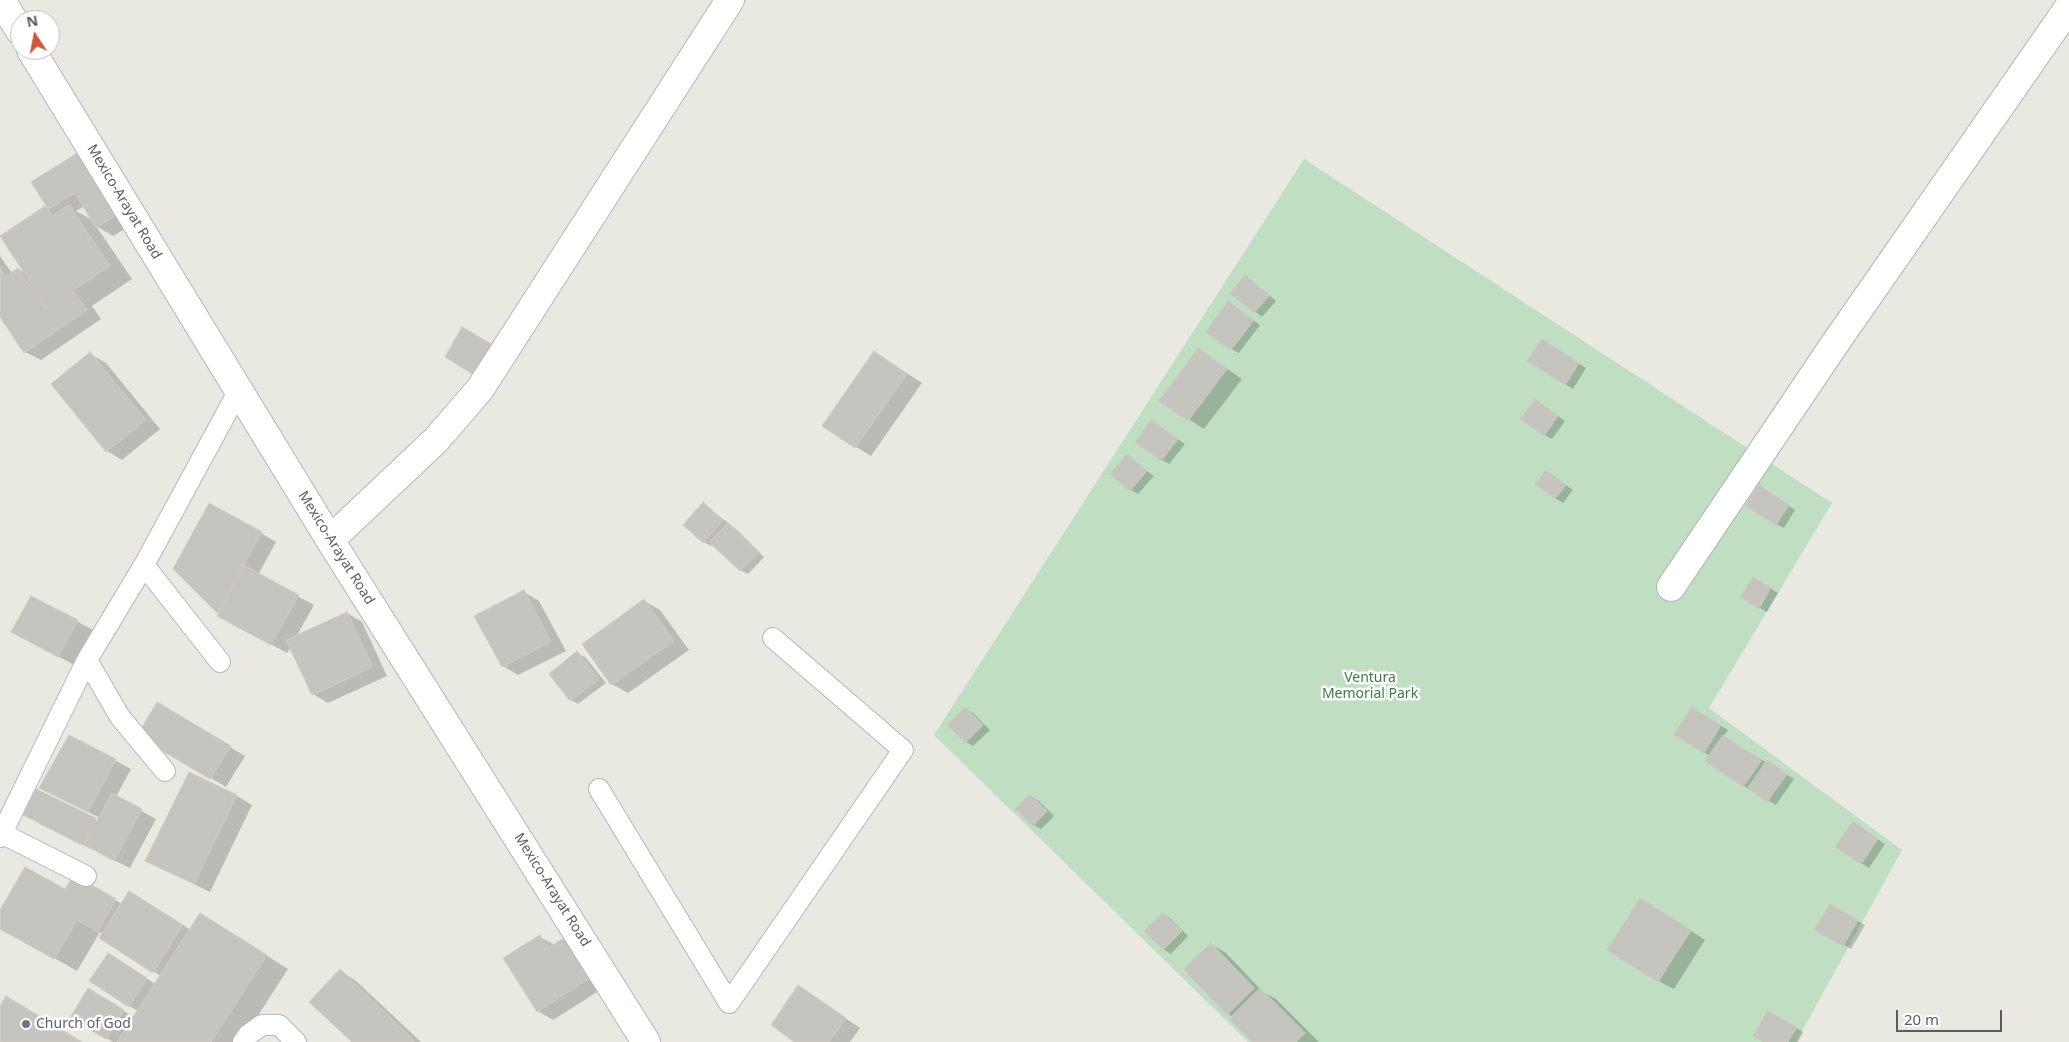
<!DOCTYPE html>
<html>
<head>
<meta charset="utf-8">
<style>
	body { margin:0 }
	#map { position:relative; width:2069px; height:1042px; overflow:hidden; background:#eae9e1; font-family:"Noto Sans",sans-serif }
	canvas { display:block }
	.north { position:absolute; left:10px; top:10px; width:50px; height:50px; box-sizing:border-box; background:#fff; border:1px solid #bdbebf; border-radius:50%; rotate:349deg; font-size:14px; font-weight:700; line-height:20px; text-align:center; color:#595c60 }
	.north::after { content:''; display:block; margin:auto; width:18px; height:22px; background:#d15640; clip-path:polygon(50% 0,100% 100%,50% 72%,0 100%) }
	.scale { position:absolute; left:1896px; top:1010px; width:106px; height:22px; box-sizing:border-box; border:2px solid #595c60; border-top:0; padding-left:6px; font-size:15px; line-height:18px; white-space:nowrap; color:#595c60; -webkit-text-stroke:4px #fff; paint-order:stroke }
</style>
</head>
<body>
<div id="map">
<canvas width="2069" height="1042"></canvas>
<div class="north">N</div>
<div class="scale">20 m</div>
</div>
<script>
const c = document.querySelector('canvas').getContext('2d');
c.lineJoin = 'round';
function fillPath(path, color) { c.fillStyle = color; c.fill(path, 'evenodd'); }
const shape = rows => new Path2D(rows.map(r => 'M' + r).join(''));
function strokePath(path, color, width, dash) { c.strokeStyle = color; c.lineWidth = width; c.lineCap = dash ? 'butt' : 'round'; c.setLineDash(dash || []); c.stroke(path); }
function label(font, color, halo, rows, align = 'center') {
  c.font = font + ' "Noto Sans",sans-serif'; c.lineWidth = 5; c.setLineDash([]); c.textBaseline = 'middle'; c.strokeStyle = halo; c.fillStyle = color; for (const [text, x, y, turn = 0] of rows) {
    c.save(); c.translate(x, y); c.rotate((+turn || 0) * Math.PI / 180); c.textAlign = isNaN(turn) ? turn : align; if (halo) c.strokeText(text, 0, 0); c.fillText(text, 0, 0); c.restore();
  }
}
fillPath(shape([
	[1304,159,1832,503,1709,708,1902,850,1796,1042,1248,1042,934,735]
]), '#c0dfc2');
fillPath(shape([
	[79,154,133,224,113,236,96,226,132,279,92,306,101,319,41,360,25,352,0,315,0,256,12,273,18,269,26,274,45,207,50,210,33,182],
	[84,206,94,221,76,211],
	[1246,276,1276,301,1262,317,1231,293],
	[1229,303,1260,325,1239,353,1231,349],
	[1550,345,1586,368,1573,389,1529,361],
	[1198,349,1242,379,1204,429,1160,400],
	[874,352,922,383,871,456,856,447],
	[90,354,106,363,160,429,122,460,107,451],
	[1543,405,1565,421,1552,439,1545,435],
	[1159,426,1185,444,1169,464,1162,460],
	[1127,456,1154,476,1138,494,1131,490],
	[1553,476,1573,490,1563,503,1555,498],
	[1766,491,1795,510,1784,528,1776,524],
	[703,504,736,529,764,557,748,574,740,570,713,544,711,546,704,542],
	[261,533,276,542,258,575,314,605,296,637,347,613,362,622,387,676,328,703,313,694,291,647,287,653,234,624,218,612],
	[1753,578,1778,593,1767,612,1742,597],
	[524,592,539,601,566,651,518,675,503,666],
	[32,597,93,630,74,665,28,640],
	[644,601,660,610,689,650,628,693,612,684],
	[577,653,585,657,606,683,578,704,571,700],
	[158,704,245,756,226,787,139,735],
	[965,708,973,713,990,730,973,746,966,742],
	[1692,709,1728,730,1723,737,1794,779,1776,805,1744,786,1710,756,1676,735],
	[70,736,131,769,116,797,156,819,130,868,40,824,37,790,98,821,100,818,56,796],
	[237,796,252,805,210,892,146,861],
	[1030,796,1038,800,1054,816,1041,829,1034,825],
	[1861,827,1885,844,1869,868,1837,847],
	[74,877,122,904,145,902,191,930,201,914,288,969,241,1042,113,1042,72,1017,88,990,134,1017,138,1011,129,1006,123,963,155,984,161,976,101,938,103,934,100,932,77,971,0,927,0,913,66,891],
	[1830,905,1865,925,1851,949,1816,930],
	[1656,908,1705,940,1674,989,1658,981],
	[1164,914,1171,919,1188,936,1171,954,1163,949],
	[540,937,555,945,564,939,579,948,605,987,553,1020,538,1011],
	[1211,944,1226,953,1263,992,1276,999,1319,1042,1254,1042,1233,1017,1228,1014],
	[340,971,355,980,421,1042,353,1042],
	[799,987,860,1028,850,1042,796,1042],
	[1768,1013,1803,1032,1798,1042,1766,1042]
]), '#0003');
const building = shape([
	[79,152,118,214,96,228,75,193,48,209,31,182,79,152],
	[69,205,110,266,47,308,0,236,45,206,52,216,69,205],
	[0,268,6,276,18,268,47,310,74,292,87,310,24,353,0,317,0,268],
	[1245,275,1269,296,1254,313,1230,293,1245,275],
	[1228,301,1254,320,1231,350,1206,332,1228,301],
	[462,327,493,345,474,375,445,357,462,327],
	[1542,339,1579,363,1565,385,1527,361,1542,339],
	[1198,348,1227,369,1188,421,1159,401,1198,348],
	[874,351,907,374,855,448,822,426,874,351],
	[90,352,146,420,106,452,51,384,90,352],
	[1535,399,1558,416,1544,436,1520,419,1535,399],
	[1151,420,1178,439,1161,461,1135,442,1151,420],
	[1127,454,1147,471,1130,491,1110,474,1127,454],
	[1546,470,1566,485,1555,499,1535,484,1546,470],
	[1759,485,1789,505,1776,525,1745,506,1759,485],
	[703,502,723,520,703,543,683,525,703,502],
	[209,503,262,532,217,613,173,569,209,503],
	[728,523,758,553,740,571,709,542,728,523],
	[245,566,299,595,271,645,217,616,245,566],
	[1753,577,1771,587,1759,609,1740,597,1753,577],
	[524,590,551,642,502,667,474,616,524,590],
	[31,596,78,620,58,657,11,632,31,596],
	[644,599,674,641,611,685,582,644,644,599],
	[347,612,373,667,312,695,286,640,347,612],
	[577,651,599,679,570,701,549,674,577,651],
	[157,702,231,746,210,779,137,736,157,702],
	[965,707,983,725,965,743,947,725,965,707],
	[1691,707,1721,725,1704,753,1674,735,1691,707],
	[69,735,116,759,88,812,39,788,69,735],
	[1723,735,1761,761,1743,787,1705,761,1723,735],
	[1767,760,1787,774,1767,802,1748,788,1767,760],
	[189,772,237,795,194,884,145,861,189,772],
	[36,789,96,818,82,845,23,815,36,789],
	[112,793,142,809,114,861,84,844,112,793],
	[1030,794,1047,811,1033,826,1015,809,1030,794],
	[1853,821,1878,839,1861,864,1835,847,1853,821],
	[25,867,65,889,74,875,116,899,98,932,77,920,54,959,0,929,0,910,25,867],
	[129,891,183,925,153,973,99,938,129,891],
	[1640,898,1691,930,1658,982,1607,950,1640,898],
	[1830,904,1858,920,1843,946,1814,930,1830,904],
	[200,913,267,955,211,1042,117,1042,200,913],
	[1163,913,1182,931,1163,950,1144,931,1163,913],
	[540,935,548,948,564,938,590,978,537,1012,503,958,540,935],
	[1211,943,1254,988,1227,1015,1183,969,1211,943],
	[108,953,147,978,129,1007,89,981,108,953],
	[340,969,414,1040,413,1042,352,1042,309,1002,340,969],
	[798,985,846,1018,829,1042,794,1042,771,1025,798,985],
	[88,988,124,1010,106,1039,70,1018,88,988],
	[1260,988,1305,1033,1296,1042,1252,1042,1229,1019,1260,988],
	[6,996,82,1042,0,1042,0,1006,6,996],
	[1767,1011,1797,1027,1788,1042,1763,1042,1753,1036,1767,1011]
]);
fillPath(building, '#c6c4be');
strokePath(building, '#cecbc0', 1);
const service = shape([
	[144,565,220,662],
	[87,660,120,717,165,771],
	[599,789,729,1003,903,750,773,638],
	[1,833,86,876],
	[0,837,87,660,144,565,239,390],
	[243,1042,248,1035,262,1025,279,1025,296,1042]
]);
const minor = shape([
	[330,540,436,440,480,389,730,0],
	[1671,587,1834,345,2069,7]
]);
const secondary = shape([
	[1,0,20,31],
	[31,50,330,540,646,1042]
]);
strokePath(service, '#b3b6ba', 22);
strokePath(minor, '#b3b6ba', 30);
strokePath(secondary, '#b3b5ba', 30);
strokePath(service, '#fff', 20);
strokePath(minor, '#fff', 28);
strokePath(secondary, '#fff', 28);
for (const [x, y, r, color] of [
	[26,1024,5,"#6b7280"]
]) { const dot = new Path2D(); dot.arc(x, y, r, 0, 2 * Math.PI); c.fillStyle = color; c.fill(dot); strokePath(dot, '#fff', 2); }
label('14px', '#595c60', '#fff', [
	["Mexico-Arayat Road",124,202,59],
	["Mexico-Arayat Road",336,548,58],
	["Mexico-Arayat Road",552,890,58]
]);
label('14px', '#3e7a45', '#fff', [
	["Ventura",1370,678],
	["Memorial Park",1370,694]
]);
label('14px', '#5b616d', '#fff', [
	["Church of God",36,1024]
], 'left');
</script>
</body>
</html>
